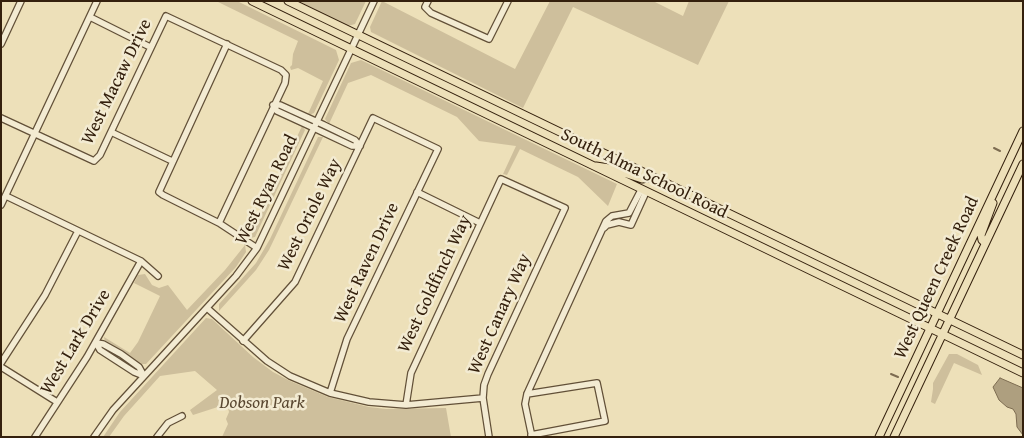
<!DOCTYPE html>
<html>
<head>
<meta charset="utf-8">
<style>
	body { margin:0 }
	#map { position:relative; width:1024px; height:438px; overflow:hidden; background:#ede0b9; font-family:"Gentium Book Plus",serif }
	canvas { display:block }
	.frame { position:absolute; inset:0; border:2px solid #34200d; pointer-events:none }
</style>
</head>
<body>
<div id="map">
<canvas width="1024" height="438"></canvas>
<div class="frame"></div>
</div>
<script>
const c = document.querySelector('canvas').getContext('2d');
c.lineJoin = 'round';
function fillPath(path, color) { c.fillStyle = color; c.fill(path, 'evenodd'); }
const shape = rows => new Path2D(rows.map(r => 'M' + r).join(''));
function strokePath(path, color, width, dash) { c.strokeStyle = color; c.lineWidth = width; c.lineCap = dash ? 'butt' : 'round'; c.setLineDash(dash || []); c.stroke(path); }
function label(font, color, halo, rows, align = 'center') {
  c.font = font + ' "Gentium Book Plus",serif'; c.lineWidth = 5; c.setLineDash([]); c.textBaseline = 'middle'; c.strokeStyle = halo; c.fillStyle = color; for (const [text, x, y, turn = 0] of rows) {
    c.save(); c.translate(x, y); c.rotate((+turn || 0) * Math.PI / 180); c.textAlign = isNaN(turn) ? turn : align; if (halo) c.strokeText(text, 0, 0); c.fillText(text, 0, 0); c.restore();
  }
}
fillPath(shape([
	[216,1,237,1,336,50,339,60,314,113,307,116,323,81,298,68,291,70,290,67,292,65,293,54,298,41],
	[298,1,366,1,355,24,348,26],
	[382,1,515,69,550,1,653,1,683,16,689,1,729,1,698,65,573,7,523,108,371,32,370,27],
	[361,60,617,184,608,206,578,177,520,149,507,175,503,174,516,146,479,141,457,117,371,75,348,83,329,124,325,119,351,63],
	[302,126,305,130,255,237,250,238],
	[318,137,323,137,269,250,256,270,219,311,219,304,256,263,270,239],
	[245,245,246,252,236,267,146,364,139,364,105,342,104,337,130,353,138,342,160,296,134,283,138,275,145,274,152,285,159,288,168,285,187,310,225,270],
	[206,318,212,319,253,357,273,372,290,381,328,397,369,407,386,409,446,408,451,437,222,437,228,424,226,419,229,412,227,404,193,415,190,410,217,390,195,371,160,376,124,416,109,437,103,437,120,412],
	[949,354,957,354,978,365,982,375,954,363,935,404,931,402,933,389,933,383]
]), '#cebf9c');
const water = shape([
	[1000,378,1023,388,1023,435,1017,427,1016,414,1013,409,1007,407,999,400,993,387,1000,378]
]);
fillPath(water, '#ae9f7f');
strokePath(water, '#7d6c51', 1);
strokePath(shape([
	[994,148,1000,151],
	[891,374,898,377]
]), '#7d6c51', 2);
const minor = shape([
	[428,1,425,7,431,13,489,39,508,1],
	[90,17,150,47],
	[1,44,21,1],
	[227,44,159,192,163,195,219,223,257,248],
	[273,105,277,111,314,128,352,146,360,146],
	[273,105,280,105,324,125,355,140,360,146],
	[1,118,94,161,100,155,166,16,281,70,286,75,285,83,219,223],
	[111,132,172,161],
	[417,192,480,223],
	[6,196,141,261,158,276],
	[1,205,97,1],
	[604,228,607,225,619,222,631,225,646,192],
	[207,308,267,361,290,376,330,393,369,402,406,405,483,398],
	[243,341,295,282,373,118,438,149,347,339,330,393],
	[96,343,103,344,121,354,139,367,144,376],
	[96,343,100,350,134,372,144,376],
	[1,363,45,295,78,231],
	[1,367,57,402],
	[527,394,597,383,605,421,531,435],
	[406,405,411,373,501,179,565,208,488,374,484,385,483,398,489,437],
	[35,437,87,357,141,261],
	[94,437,113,410,236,276,257,248,374,1],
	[157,437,168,423,182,416],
	[532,437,525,404,527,394,606,221,612,216,629,213,641,190]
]);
const major = shape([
	[252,1,1023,373],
	[288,1,1023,355],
	[596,166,609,168,642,179,653,177],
	[985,243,982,240,981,235,993,203],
	[879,437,1023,131],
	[894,437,1023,164]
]);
strokePath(minor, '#625038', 8);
strokePath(major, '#34200d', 9);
strokePath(minor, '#f3ebd2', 5.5);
strokePath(major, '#ede0b9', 7);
label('18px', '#34200d', '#f3ebd2', [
	["West Macaw Drive",117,82,-64],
	["South Alma School Road",644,174,26],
	["West Ryan Road",267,190,-64],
	["West Oriole Way",310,215,-64],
	["West Raven Drive",367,263,-65],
	["West Queen Creek Road",937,278,-65],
	["West Goldfinch Way",435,284,-65],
	["West Canary Way",500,314,-66],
	["West Lark Drive",76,342,-59]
]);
label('italic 18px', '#5a4831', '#f3ebd2', [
	["Dobson Park",262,403]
]);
</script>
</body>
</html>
